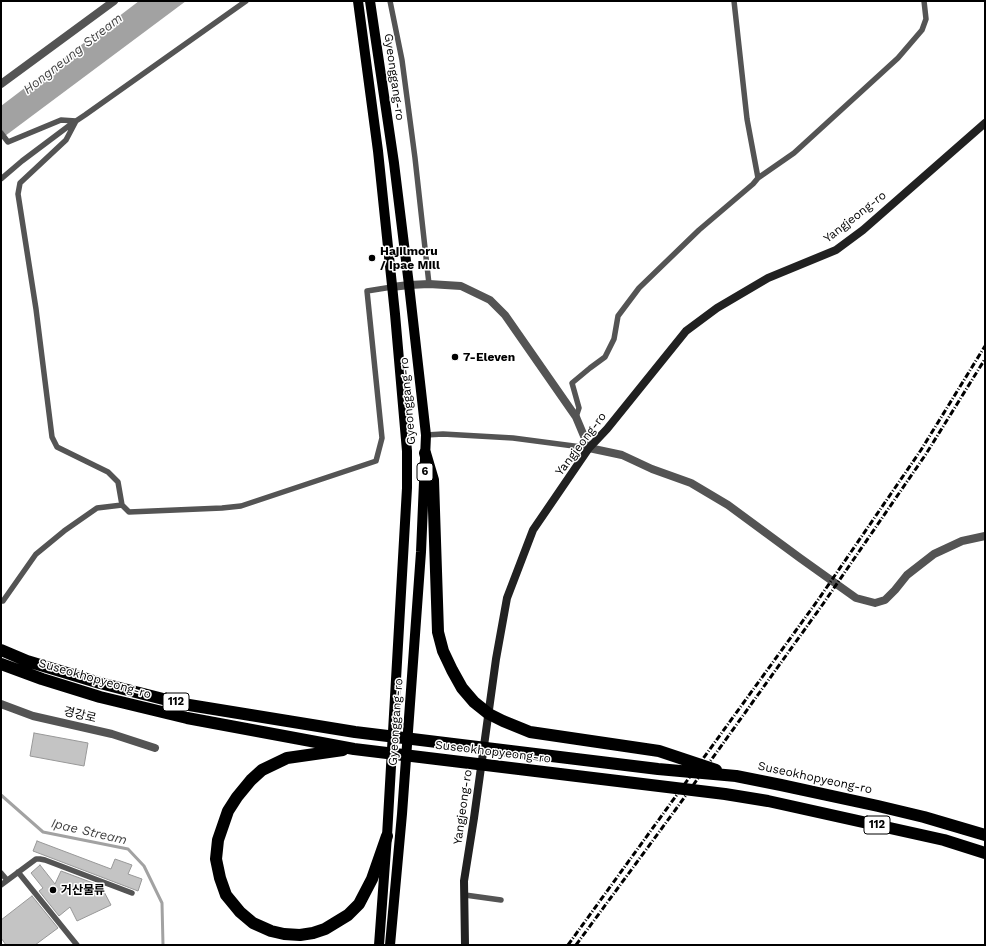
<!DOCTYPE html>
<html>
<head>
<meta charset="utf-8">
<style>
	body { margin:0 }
	#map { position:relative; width:986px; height:946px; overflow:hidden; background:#fff; font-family:"Work Sans",sans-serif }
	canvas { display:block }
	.frame { position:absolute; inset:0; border:2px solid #000; pointer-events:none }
</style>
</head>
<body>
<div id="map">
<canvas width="986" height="946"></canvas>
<div class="frame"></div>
</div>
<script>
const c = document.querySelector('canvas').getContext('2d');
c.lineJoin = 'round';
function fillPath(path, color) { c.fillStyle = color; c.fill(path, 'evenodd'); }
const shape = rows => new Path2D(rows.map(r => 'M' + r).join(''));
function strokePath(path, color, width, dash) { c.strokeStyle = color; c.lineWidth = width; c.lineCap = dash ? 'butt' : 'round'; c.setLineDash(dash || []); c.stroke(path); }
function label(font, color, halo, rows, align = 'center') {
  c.font = font + ' "Work Sans","Noto Sans KR",sans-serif'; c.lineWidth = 3; c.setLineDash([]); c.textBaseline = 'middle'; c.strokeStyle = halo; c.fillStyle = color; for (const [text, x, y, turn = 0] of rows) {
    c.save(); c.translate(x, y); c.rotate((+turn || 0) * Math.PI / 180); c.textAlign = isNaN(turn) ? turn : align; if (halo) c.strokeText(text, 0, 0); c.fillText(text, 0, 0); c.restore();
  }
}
fillPath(shape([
	[139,1,186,1,1,139,1,106]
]), '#a2a2a2');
strokePath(shape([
	[1,795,43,832,128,849,144,866,162,903,163,945]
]), '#a2a2a2', 3);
const building = shape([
	[34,733,88,743,84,766,30,756,34,733],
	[37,841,111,869,115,859,132,865,128,874,142,879,138,891,33,851,37,841],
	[40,865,55,884,61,871,101,886,111,905,77,921,70,907,59,916,39,891,43,888,31,873,40,865],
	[32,896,58,928,35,945,6,945,1,938,1,920,32,896]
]);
fillPath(building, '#c4c4c4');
strokePath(building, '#989898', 1);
strokePath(shape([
	[390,1,402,60,415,158,429,284],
	[76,121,66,140,20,183,18,194,36,309,52,437,57,447,108,472,118,482,122,505,129,512,222,508,241,506,376,461,382,438,367,291,392,287],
	[1,133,8,142,61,120,76,121,85,115,246,1],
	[758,178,794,153,898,58,922,30,926,19,924,1],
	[1,179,22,161,74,122],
	[576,417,579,408,572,383,590,368,605,357,614,339,618,316,639,288,699,230,753,184,758,178,747,119,734,1],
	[426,435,443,434,513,438,589,448],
	[1,601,3,601,36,554,64,531,97,508,122,505],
	[18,872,77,945],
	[1,873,7,880],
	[1,885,36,859,40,859,45,860,132,893],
	[465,895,501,900]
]), '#545454', 5.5);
strokePath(shape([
	[1,84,114,1],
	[392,287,409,285,429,284,461,286,490,300,505,315,576,417,589,448,622,455,652,469,691,483,728,505,800,558,856,598,875,603,885,600,895,590,907,575,934,554,962,541,985,536],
	[1,704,33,716,112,734,155,748]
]), '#545454', 8);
strokePath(shape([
	[465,945,464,881,474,818,496,659,507,598,533,530,589,448,607,429,686,331,717,308,768,278,836,250,863,230,985,123]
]), '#212121', 8);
strokePath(shape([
	[358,1,378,151,395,314,407,451,407,488,387,836,379,945],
	[370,1,394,163,409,285,426,435,421,552,402,814,390,945]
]), '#000', 10);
strokePath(shape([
	[425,453,433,480,438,632,443,651,452,670,462,688,474,702,489,714,503,721,530,732,659,751,716,770],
	[1,650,27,661,100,683,183,704,355,732,658,769,736,776,781,785,878,806,924,817,985,835],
	[1,664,42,679,100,697,187,718,354,749,725,794,768,801,944,840,985,853],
	[343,750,287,758,262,770,251,780,237,797,228,811,218,840,216,859,220,878,226,895,240,912,253,923,271,931,284,934,300,935,313,933,325,929,348,915,359,904,372,879,387,836]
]), '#000', 12);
strokePath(shape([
	[568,945,818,600,921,450,985,346],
	[576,945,676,809,823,604,926,454,985,359]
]), '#000', 3, [6, 2, 1, 2]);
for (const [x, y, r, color] of [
	[372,258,4,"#000"],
	[455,357,4,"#000"],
	[53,890,4,"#000"]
]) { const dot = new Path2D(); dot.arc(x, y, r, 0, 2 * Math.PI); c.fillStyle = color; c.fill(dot); strokePath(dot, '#fff', 1.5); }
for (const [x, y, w] of [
	[425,472,16],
	[176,702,26],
	[877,825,26]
]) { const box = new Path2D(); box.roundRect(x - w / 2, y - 9, w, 18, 3); c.fillStyle = '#fff'; c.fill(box); strokePath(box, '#000', 1); }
label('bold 11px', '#000', null, [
	["6",425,472],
	["112",176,702],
	["112",877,825]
]);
label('12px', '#000', '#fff', [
	["Gyeonggang-ro",394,77,82],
	["Yangjeong-ro",855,217,-38],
	["Gyeonggang-ro",408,401,-95],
	["Yangjeong-ro",581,444,-53],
	["Suseokhopyeong-ro",95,679,16],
	["경강로",80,715,13],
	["Gyeonggang-ro",396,722,-86],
	["Suseokhopyeong-ro",493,752,7],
	["Suseokhopyeong-ro",815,778,12],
	["Yangjeong-ro",463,807,-82]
]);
label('bold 12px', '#000', '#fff', [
	["Hajilmoru",380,251],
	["/ Ipae Mill",380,265],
	["7-Eleven",463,357],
	["거산물류",61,890]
], 'left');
label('italic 13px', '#434343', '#fff', [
	["Hongneung Stream",73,54,-38],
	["Ipae Stream",89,832,13]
]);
</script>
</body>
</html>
